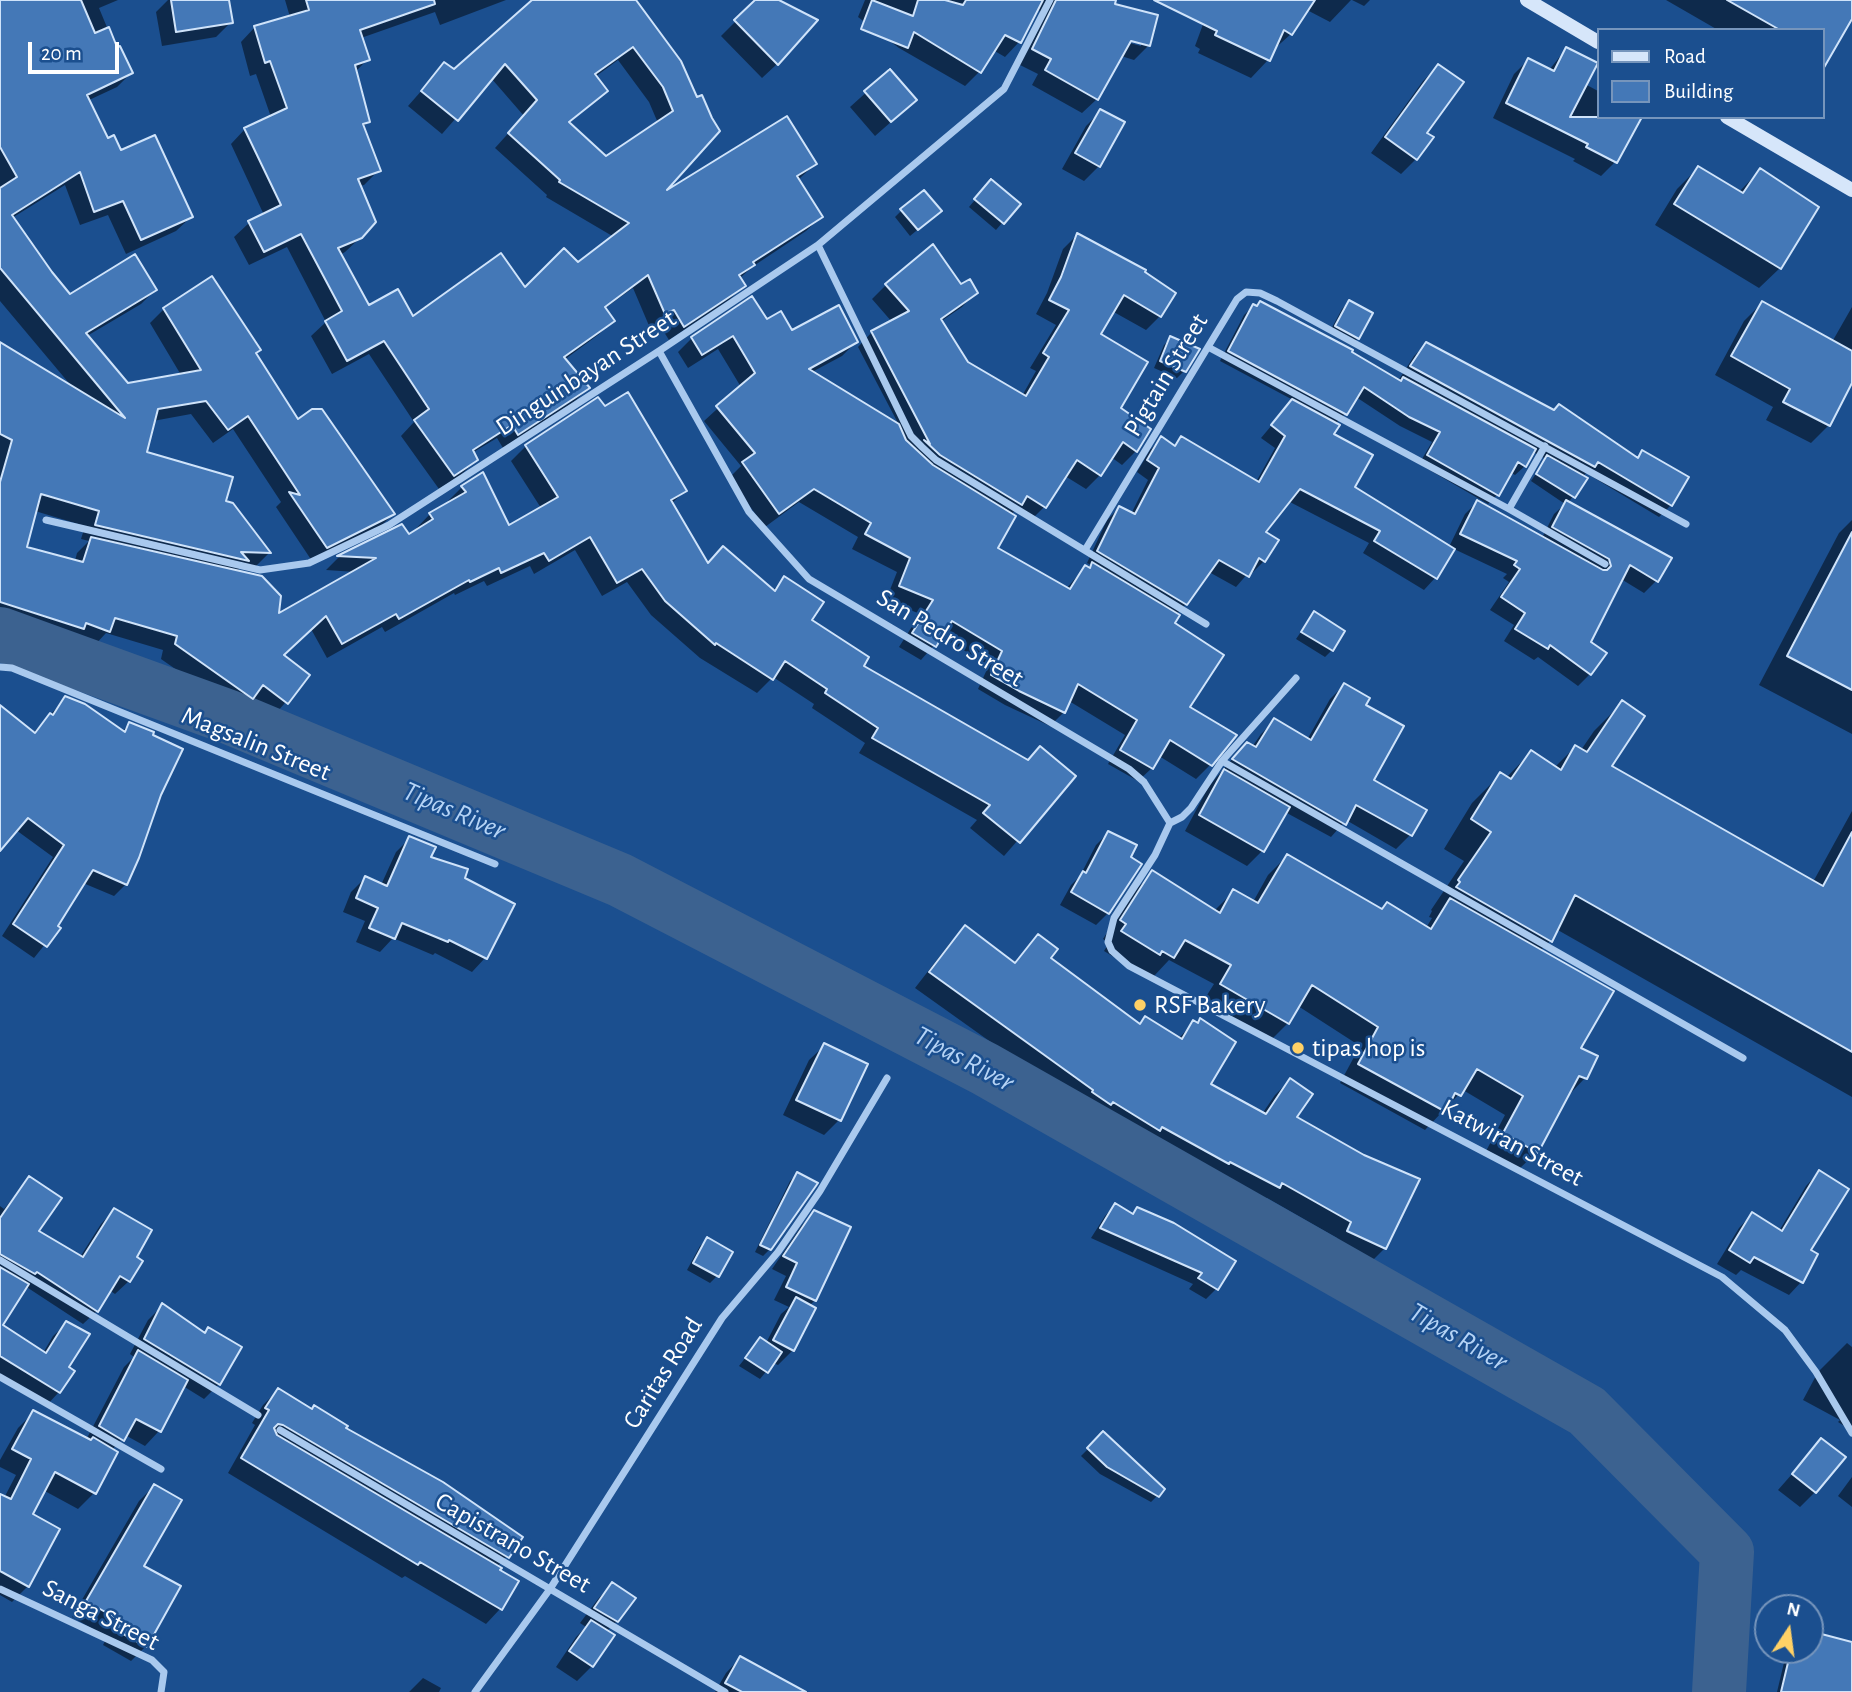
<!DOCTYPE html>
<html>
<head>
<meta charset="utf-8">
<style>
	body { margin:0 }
	#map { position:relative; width:1852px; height:1692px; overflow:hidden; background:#1b4f8f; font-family:"Alegreya Sans",sans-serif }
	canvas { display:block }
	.legend { position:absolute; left:1597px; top:28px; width:228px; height:91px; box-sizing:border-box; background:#1b4f8f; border:2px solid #7695bc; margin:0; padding:9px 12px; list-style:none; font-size:21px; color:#fff }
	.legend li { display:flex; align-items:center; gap:14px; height:35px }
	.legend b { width:35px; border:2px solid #7695bc }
	.north { position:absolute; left:1754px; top:1594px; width:70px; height:70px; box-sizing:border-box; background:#1b4f8f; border:2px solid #7695bc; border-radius:50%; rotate:13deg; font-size:19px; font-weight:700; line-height:28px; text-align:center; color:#fff }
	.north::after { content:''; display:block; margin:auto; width:24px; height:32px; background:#ffd166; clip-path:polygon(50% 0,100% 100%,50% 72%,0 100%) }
	.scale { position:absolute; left:28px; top:42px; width:91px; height:32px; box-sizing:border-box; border:4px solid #fff; border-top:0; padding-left:9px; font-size:21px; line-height:24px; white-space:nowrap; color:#fff; -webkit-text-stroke:5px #1b4f8f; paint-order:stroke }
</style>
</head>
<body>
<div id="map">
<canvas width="1852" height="1692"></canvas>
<ul class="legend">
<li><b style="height:9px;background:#d6e6fa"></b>Road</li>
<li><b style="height:19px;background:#4478b7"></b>Building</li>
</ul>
<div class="north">N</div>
<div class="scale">20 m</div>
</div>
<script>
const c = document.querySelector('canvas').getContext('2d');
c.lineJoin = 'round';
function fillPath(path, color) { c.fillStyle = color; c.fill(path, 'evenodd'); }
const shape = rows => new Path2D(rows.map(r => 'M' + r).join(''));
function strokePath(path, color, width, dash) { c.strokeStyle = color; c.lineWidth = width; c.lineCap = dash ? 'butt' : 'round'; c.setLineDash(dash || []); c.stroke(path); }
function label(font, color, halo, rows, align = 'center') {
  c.font = font + ' "Alegreya Sans",sans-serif'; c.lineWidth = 5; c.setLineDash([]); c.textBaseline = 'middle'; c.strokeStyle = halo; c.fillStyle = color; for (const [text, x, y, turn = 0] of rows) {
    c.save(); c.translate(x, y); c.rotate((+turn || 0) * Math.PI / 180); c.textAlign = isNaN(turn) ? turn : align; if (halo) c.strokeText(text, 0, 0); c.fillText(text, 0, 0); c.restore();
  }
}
fillPath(shape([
	[0,0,118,0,99,8,116,49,131,73,117,87,87,101,107,140,191,217,176,231,126,254,108,215,80,225,65,185,12,218,69,296,155,290,141,304,87,336,127,385,181,375,150,323,164,309,255,354,298,421,393,514,379,528,312,561,276,507,281,502,233,429,213,443,191,414,153,421,145,453,224,502,232,505,269,553,255,567,242,566,236,572,277,616,356,572,326,570,338,558,401,526,409,536,430,514,449,503,448,501,462,487,508,527,541,508,511,461,526,446,598,400,685,491,671,504,707,565,772,591,785,579,809,620,862,667,1027,761,1074,776,1004,856,970,828,977,820,859,753,865,743,812,708,814,704,773,677,757,693,700,658,651,615,627,582,602,596,575,550,534,574,530,566,487,586,484,581,455,595,454,593,385,632,382,627,327,658,311,629,282,656,308,676,272,718,249,700,237,712,161,659,163,650,106,633,94,646,73,637,68,642,0,621,0,344,73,388,0,301],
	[35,511,85,526,81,539,89,541,77,553,75,561,25,548],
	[168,0,228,0,231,22,216,37,162,46,156,12],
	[285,0,506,0,440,25,435,12,361,38,368,59,355,72,368,122,363,127,379,170,364,185,359,186,361,237,345,252,340,255,368,308,413,319,525,289,578,264,614,237,546,197,547,195,495,148,524,116,491,78,442,134,408,106,445,64,454,72,534,0,637,0,635,1,696,100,660,195,815,164,798,180,821,217,806,231,752,267,739,279,744,285,729,300,669,340,659,324,650,328,633,288,604,309,613,321,598,335,564,360,588,388,574,402,503,448,497,438,472,453,476,460,461,475,439,489,401,436,414,422,369,354,332,374,311,336,326,322,287,247,249,265,234,237,249,223,264,215,231,144,245,129,271,117,256,74,250,76,241,42,255,27,290,17],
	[618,60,649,102,658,123,606,158,568,124,606,91,595,77],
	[757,0,775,0,777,64,762,78,721,36],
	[865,0,1114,0,1112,5,1149,45,1134,60,1121,56,1097,99,1082,113,1032,85,1038,74,1018,64,1042,19,1039,9,1037,8,1019,42,1005,57,993,50,979,72,965,86,899,48,858,17],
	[1123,37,1141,42,1141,46,1122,41],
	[1212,0,1351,0,1330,22,1307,10,1291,34,1272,51,1268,60,1251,78,1198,53,1200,49,1195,46],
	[1352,0,1370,0,1364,6],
	[1666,0,1852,0,1852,15,1822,30,1718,30],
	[1566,49,1585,84,1598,91,1598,117,1615,162,1601,176,1573,161,1575,159,1493,118,1514,74,1528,60,1549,70],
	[1438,66,1425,133,1432,138,1416,159,1401,174,1371,153,1423,81],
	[890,71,900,114,875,136,850,107],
	[1101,111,1099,166,1084,181,1062,169,1086,126],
	[1698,168,1739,192,1760,170,1780,268,1759,288,1655,225,1677,189],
	[985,188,1018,204,996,230,969,207],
	[901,211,933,217,910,236,895,217],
	[1077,235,1160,316,1146,330,1112,311,1098,334,1119,408,1149,430,1136,451,1122,465,1111,457,1100,475,1086,489,1065,476,1044,507,1030,521,1014,511,995,548,1066,589,1085,567,1088,569,1091,565,1087,563,1107,520,1119,508,1131,514,1148,480,1137,472,1150,450,1161,439,1173,447,1182,438,1256,482,1275,448,1261,438,1293,400,1220,361,1244,315,1253,306,1350,353,1398,381,1414,356,1426,344,1636,459,1642,453,1671,505,1659,517,1586,473,1583,477,1586,478,1568,503,1656,581,1644,593,1621,579,1588,642,1590,674,1578,686,1538,657,1534,660,1504,641,1514,625,1490,610,1509,582,1503,578,1507,574,1454,549,1435,578,1424,590,1363,553,1369,543,1288,501,1263,533,1264,561,1252,573,1250,571,1236,587,1209,572,1186,604,1176,615,1173,623,1188,708,1210,765,1196,779,1159,756,1152,768,1138,781,1108,764,1125,735,1069,701,1064,712,1050,726,1005,705,978,689,989,665,941,637,921,660,899,647,920,614,886,600,897,572,852,549,858,537,799,502,765,527,729,478,741,466,704,421,741,387,718,349,688,368,678,352,692,338,767,322,792,332,856,342,842,356,812,372,900,427,858,347,872,332,892,322,872,299,886,285,961,286,976,292,962,307,940,322,967,363,1022,396,1036,371,1030,368,1056,325,1036,314,1047,293,1063,249],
	[1356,397,1400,426,1432,442,1419,464,1488,504,1498,494,1510,472,1515,475,1525,466,1533,452,1546,459,1531,481,1565,504,1554,514,1542,538,1477,502,1465,514,1449,547,1353,488,1332,435,1335,424,1345,414],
	[1349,302,1358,338,1351,345,1329,333,1342,309],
	[1762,303,1832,342,1852,307,1852,381,1829,425,1811,443,1766,420,1773,407,1715,375,1744,321],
	[1171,338,1184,371,1177,378,1154,368,1164,345],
	[1852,520,1852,734,1759,685,1839,533],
	[1314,613,1332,650,1325,657,1296,639],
	[1344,685,1363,705,1372,781,1410,835,1396,849,1346,820,1331,837,1285,812,1262,851,1247,866,1185,831,1209,786,1233,758,1252,747,1261,734,1275,720,1307,740,1330,699],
	[66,698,122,732,129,724,159,794,126,884,114,896,83,883,56,927,58,928,34,958,2,936,53,857,16,830,0,848,0,707,33,733],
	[1622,703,1610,767,1813,882,1852,811,1852,1097,1556,929,1550,941,1540,951,1578,1049,1585,1078,1566,1098,1537,1152,1518,1170,1485,1153,1505,1115,1463,1090,1425,1130,1340,1083,1360,1046,1298,1006,1288,1023,1269,1042,1202,1003,1214,984,1169,960,1154,976,1140,973,1104,951,1109,943,1103,939,1134,891,1153,873,1214,911,1234,891,1253,902,1268,875,1287,856,1381,910,1387,904,1426,928,1432,918,1429,917,1432,911,1431,910,1464,861,1444,849,1472,803,1501,774,1506,778,1531,752,1554,768,1575,747,1581,750,1594,731],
	[1108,833,1108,913,1096,925,1060,905,1071,885,1080,876,1096,845],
	[410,838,429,858,462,879,485,958,472,972,435,953,433,955,393,938,380,952,356,942,365,921,343,912,351,892,365,878,381,885,396,852],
	[965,928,1013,964,1038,936,1049,958,1138,1025,1145,1018,1178,1039,1194,1022,1197,1024,1200,1020,1208,1084,1262,1114,1275,1095,1290,1080,1295,1118,1385,1248,1369,1264,1333,1246,1337,1238,1267,1198,1263,1202,1214,1176,1212,1179,1146,1142,1143,1145,1097,1116,1094,1119,1078,1108,1079,1105,915,988,950,943],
	[824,1046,839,1120,824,1135,783,1115,809,1060],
	[1819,1172,1809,1251,1802,1281,1789,1295,1741,1270,1736,1275,1717,1264,1739,1228,1752,1214,1779,1231,1806,1186],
	[797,1174,770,1249,763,1256,755,1252,790,1181],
	[30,1178,36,1231,80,1257,101,1224,114,1210,134,1257,129,1281,115,1294,109,1290,97,1311,83,1324,25,1286,0,1326,43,1353,53,1336,67,1323,67,1368,59,1392,46,1406,0,1378,0,1206,4,1209],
	[1115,1205,1131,1215,1137,1209,1233,1262,1216,1289,1206,1299,1189,1289,1193,1284,1091,1238,1105,1216],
	[815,1212,815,1300,809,1306,793,1350,778,1365,773,1363,760,1379,739,1366,760,1339,766,1343,781,1314,789,1307,774,1300,786,1276,772,1269,802,1225],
	[707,1240,730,1252,717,1276,710,1283,687,1270,700,1246],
	[162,1306,204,1334,208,1329,219,1384,204,1399,183,1386,159,1431,145,1446,125,1435,112,1450,94,1493,78,1509,43,1490,30,1515,28,1586,12,1602,0,1595,0,1496,4,1498,16,1475,0,1467,0,1460,18,1428,34,1412,86,1440,124,1367,134,1357,130,1354,148,1320],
	[1847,1343,1852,1347,1852,1431,1838,1422,1840,1420,1803,1400,1818,1372],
	[278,1390,507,1556,497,1567,500,1609,486,1624,405,1576,402,1578,228,1473,255,1425,252,1423,263,1405],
	[1103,1434,1158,1495,1151,1502,1100,1474,1081,1456],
	[1822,1440,1815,1492,1800,1507,1778,1490],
	[1852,1477,1852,1507,1838,1496],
	[154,1486,142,1567,146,1646,131,1661,103,1645,107,1637,72,1617,139,1501],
	[612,1584,617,1621,606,1632,592,1666,577,1681,556,1667,576,1637,586,1627,580,1623,598,1599],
	[1810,1633,1852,1643,1852,1692,1777,1692,1787,1650,1810,1650],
	[740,1658,800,1692,715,1692,726,1673],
	[423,1678,441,1688,439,1692,409,1692]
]), '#0007');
strokePath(shape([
	[0,634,229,717,620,880,985,1069,1587,1411,1727,1552,1719,1692]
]), '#3c6290', 54);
const building = shape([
	[0,0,81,0,95,33,109,27,117,47,120,46,133,73,87,95,108,138,114,135,121,150,155,135,193,217,141,240,123,201,94,212,80,172,12,215,52,272,70,294,135,254,157,290,86,333,128,383,201,370,163,308,212,276,261,350,256,353,298,419,312,409,322,409,395,514,327,548,289,492,300,495,248,416,228,430,206,401,158,409,147,452,233,477,226,501,233,503,271,553,241,552,249,561,95,525,99,511,41,494,27,547,83,562,91,537,262,576,281,596,279,613,376,558,337,556,402,524,409,534,433,519,429,513,466,492,461,486,483,472,509,525,558,497,525,445,598,397,605,406,628,392,687,491,671,500,708,563,723,546,775,591,784,576,824,602,812,620,869,657,864,666,1028,760,1040,746,1076,776,1020,843,983,813,990,805,872,738,878,728,825,693,827,689,785,661,773,680,716,643,715,645,665,601,642,569,617,583,590,537,549,561,544,553,501,573,499,568,470,582,469,580,399,619,396,614,342,644,326,616,284,655,310,675,288,704,263,685,253,699,175,644,177,636,115,618,110,632,86,623,84,629,0,602,0,482,12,440,0,434,0,342,125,418,0,268,0,188,17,177,0,147,0,0],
	[171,0,229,0,233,23,176,32,171,0],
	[306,0,434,0,435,4,360,30,370,60,355,65,370,122,363,124,381,171,358,179,376,222,362,238,338,248,369,305,398,289,413,316,501,253,525,287,564,248,578,262,629,223,559,182,560,180,508,133,537,100,505,64,458,121,421,91,444,62,454,69,532,0,636,0,681,61,697,97,702,95,712,118,720,131,667,190,787,116,817,164,797,176,823,217,753,262,755,265,739,275,746,286,684,327,674,310,665,314,648,275,605,307,615,321,564,357,590,388,518,435,512,425,473,450,478,460,454,476,414,420,429,409,384,341,347,361,325,321,342,311,301,234,264,252,248,221,281,205,244,128,287,108,270,61,265,63,254,26,309,10,306,0],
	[633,47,663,87,673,111,606,156,569,122,608,91,595,74,633,47],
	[755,0,779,0,818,20,778,65,734,20,755,0],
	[872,0,913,16,918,0,945,0,963,5,966,0,1043,0,1021,43,1005,35,981,73,914,32,908,48,861,29,872,0],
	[1056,0,1116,0,1115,4,1158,15,1150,46,1131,41,1098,100,1045,70,1051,59,1032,49,1056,0],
	[1154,0,1315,0,1292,35,1284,30,1270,61,1215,35,1217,31,1154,0],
	[1727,0,1852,0,1852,19,1822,71,1822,30,1780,30,1727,0],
	[1566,47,1598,63,1570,117,1642,117,1617,163,1586,147,1588,144,1506,103,1528,58,1554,71,1566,47],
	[1438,64,1464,82,1427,133,1434,137,1417,160,1385,137,1438,64],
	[890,69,917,100,891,122,864,91,890,69],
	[1100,109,1125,122,1100,167,1075,153,1100,109],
	[1698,166,1743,193,1760,168,1819,207,1781,269,1674,204,1698,166],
	[991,179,1021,204,1004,224,974,199,991,179],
	[924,190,942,211,918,230,900,209,924,190],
	[1077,233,1146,270,1145,272,1176,293,1161,317,1124,295,1101,334,1148,362,1121,408,1151,429,1137,452,1123,442,1101,476,1077,460,1046,508,1027,496,1022,505,940,455,924,440,930,444,871,331,909,311,885,284,933,244,961,284,970,279,978,293,941,319,968,362,1026,396,1049,357,1043,353,1069,310,1049,300,1061,277,1077,233],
	[752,296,767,319,781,311,792,330,839,305,858,342,809,369,899,424,906,440,933,465,1016,516,998,548,1070,589,1085,565,1090,568,1092,562,1180,615,1175,623,1224,655,1190,707,1237,735,1212,766,1170,740,1153,769,1120,750,1137,720,1078,684,1065,713,1019,691,991,675,1002,651,952,621,936,647,912,633,933,600,899,586,910,558,865,534,871,523,814,489,779,514,742,462,755,453,716,406,755,373,733,336,702,355,691,337,752,296],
	[1349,300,1373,313,1359,339,1335,326,1349,300],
	[1260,301,1353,350,1352,352,1401,381,1403,377,1536,449,1526,467,1518,462,1499,496,1427,455,1440,432,1409,417,1364,387,1347,415,1228,351,1253,304,1257,306,1260,301],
	[1762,301,1852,351,1852,383,1830,426,1783,402,1790,389,1731,356,1762,301],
	[1170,336,1200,349,1186,372,1160,361,1170,336],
	[1426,342,1554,410,1559,404,1638,458,1642,450,1689,477,1672,506,1598,462,1595,467,1410,366,1426,342],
	[1292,399,1340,425,1334,434,1373,455,1355,487,1455,549,1437,579,1374,541,1380,531,1300,489,1266,532,1279,540,1265,562,1259,558,1249,577,1219,560,1187,605,1097,551,1119,506,1135,514,1159,468,1147,460,1161,436,1175,446,1181,436,1259,482,1285,436,1271,425,1292,399],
	[1547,455,1588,478,1575,498,1536,474,1547,455],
	[1477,500,1603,570,1607,570,1611,566,1609,559,1552,527,1566,500,1672,558,1658,582,1630,565,1591,642,1607,653,1591,675,1550,645,1548,649,1515,629,1525,613,1501,597,1520,569,1514,565,1517,561,1460,534,1477,500],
	[1852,532,1852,690,1787,656,1852,532],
	[1314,611,1345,631,1333,651,1301,632,1314,611],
	[1344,683,1370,698,1366,705,1404,726,1374,780,1427,810,1412,836,1356,805,1346,825,1232,759,1247,742,1256,747,1274,718,1311,740,1344,683],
	[65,696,85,704,125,732,129,722,154,732,153,735,183,749,161,795,139,858,127,885,93,870,58,926,61,928,47,947,13,924,64,845,28,818,0,851,0,705,35,733,50,713,53,715,65,696],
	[1622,700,1645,716,1612,766,1823,886,1852,832,1852,1052,1575,895,1552,942,1456,887,1460,882,1458,880,1491,832,1471,819,1500,772,1511,779,1531,750,1561,770,1575,745,1587,752,1622,700],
	[1224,769,1290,807,1264,852,1199,815,1224,769],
	[1108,831,1137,845,1131,857,1142,864,1109,914,1071,892,1083,871,1086,873,1108,831],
	[409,836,436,847,431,857,468,869,465,878,515,904,487,959,449,940,448,942,402,923,395,939,369,928,378,908,356,898,365,876,387,886,409,836],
	[1287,854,1382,909,1387,902,1431,929,1450,898,1614,991,1581,1048,1598,1056,1587,1079,1579,1076,1538,1153,1503,1133,1523,1096,1477,1069,1461,1096,1455,1093,1446,1112,1358,1064,1378,1027,1312,985,1289,1024,1220,984,1231,965,1185,940,1174,958,1162,951,1160,955,1121,931,1126,924,1120,920,1152,870,1220,913,1233,889,1258,903,1287,854],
	[965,925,1015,963,1038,934,1058,949,1051,958,1140,1024,1145,1016,1182,1039,1193,1020,1198,1023,1200,1018,1236,1042,1211,1084,1266,1114,1290,1078,1313,1094,1297,1117,1364,1155,1420,1179,1386,1249,1347,1231,1351,1222,1282,1183,1280,1188,1230,1162,1229,1164,1162,1127,1160,1131,1113,1102,1111,1105,1092,1092,1093,1090,929,972,965,925],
	[824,1043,868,1064,841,1121,796,1100,824,1043],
	[1819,1170,1849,1189,1811,1250,1818,1254,1803,1283,1754,1257,1750,1263,1729,1250,1752,1212,1782,1231,1819,1170],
	[797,1172,818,1183,771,1250,760,1245,797,1172],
	[29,1176,62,1198,39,1231,83,1257,114,1208,152,1230,137,1257,143,1261,130,1282,120,1276,98,1312,37,1272,35,1274,0,1254,0,1218,29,1176],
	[1115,1203,1133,1214,1137,1207,1174,1223,1236,1261,1218,1290,1198,1278,1202,1273,1100,1228,1115,1203],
	[814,1210,851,1227,816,1301,786,1287,797,1263,783,1256,814,1210],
	[707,1237,733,1252,719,1277,693,1263,707,1237],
	[0,1267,29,1284,3,1325,46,1353,66,1321,90,1334,69,1367,75,1371,60,1393,0,1356,0,1267],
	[796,1297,816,1308,794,1351,773,1340,796,1297],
	[162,1303,205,1333,208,1327,242,1347,220,1385,144,1339,162,1303],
	[760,1337,782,1352,768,1373,745,1358,760,1337],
	[138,1350,188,1380,161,1432,136,1419,124,1441,99,1426,138,1350],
	[278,1388,312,1409,314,1405,348,1426,346,1428,443,1482,523,1537,509,1558,283,1425,278,1424,274,1428,277,1435,502,1568,500,1570,519,1581,502,1610,420,1562,418,1565,241,1458,269,1410,265,1408,278,1388],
	[33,1410,91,1440,93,1437,118,1452,96,1494,55,1472,33,1514,60,1529,29,1587,0,1571,0,1494,11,1499,31,1459,12,1449,33,1410],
	[1103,1431,1165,1489,1159,1497,1107,1467,1087,1448,1103,1431],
	[1821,1438,1846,1457,1816,1493,1792,1474,1821,1438],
	[154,1484,182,1500,144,1566,181,1586,147,1647,116,1630,121,1621,86,1601,154,1484],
	[612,1582,636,1598,618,1622,594,1608,612,1582],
	[591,1620,615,1635,593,1667,569,1651,591,1620],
	[1810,1631,1852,1642,1852,1692,1781,1692,1791,1650,1810,1650,1810,1631],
	[740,1656,806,1692,742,1692,725,1683,740,1656]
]);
fillPath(building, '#4478b7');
strokePath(building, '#cfe3fa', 2);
strokePath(shape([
	[818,245,911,436,922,447,936,460,1206,624],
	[1208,347,1509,509,1605,564],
	[659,351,749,512,809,579,1129,769,1144,782,1170,823],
	[1509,509,1545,446],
	[46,520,260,570,309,563,389,525,659,351,818,245,1004,89,1050,0],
	[1085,550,1237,299,1246,292,1260,293,1277,301,1686,524],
	[0,667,12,668,495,864],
	[1222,761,1743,1058],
	[1170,823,1155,855,1114,918,1108,942,1112,951,1129,966,1722,1277,1785,1330,1816,1372,1852,1433],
	[1170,823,1182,817,1191,808,1222,761,1296,678],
	[0,1260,258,1415],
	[0,1377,161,1469],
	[280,1430,725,1692],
	[0,1589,152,1660,164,1672,161,1692],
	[475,1692,550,1589,722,1318,778,1252,820,1191,887,1078]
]), '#a9c9ee', 7);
strokePath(shape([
	[1527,0,1598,42],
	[1727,117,1852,190]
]), '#d6e6fa', 14);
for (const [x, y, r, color] of [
	[1140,1005,7,"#ffd166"],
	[1298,1048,7,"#ffd166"]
]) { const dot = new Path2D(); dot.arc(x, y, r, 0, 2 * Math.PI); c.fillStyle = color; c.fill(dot); strokePath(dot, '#1b4f8f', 2.5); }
label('26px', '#fff', '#1b4f8f', [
	["Dinguinbayan Street",586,373,-33],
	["Pigtain Street",1166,375,-59],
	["San Pedro Street",950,638,31],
	["Magsalin Street",256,744,22],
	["Katwiran Street",1512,1143,28],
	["Caritas Road",663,1373,-58],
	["Capistrano Street",513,1543,30],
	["Sanga Street",101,1615,27]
]);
label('26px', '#fff', '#1b4f8f', [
	["RSF Bakery",1154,1005],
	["tipas hop is",1312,1048]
], 'left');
label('italic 28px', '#b5d3f5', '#1b4f8f', [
	["Tipas River",454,811,23],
	["Tipas River",964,1059,28],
	["Tipas River",1458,1337,30]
]);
</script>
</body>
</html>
